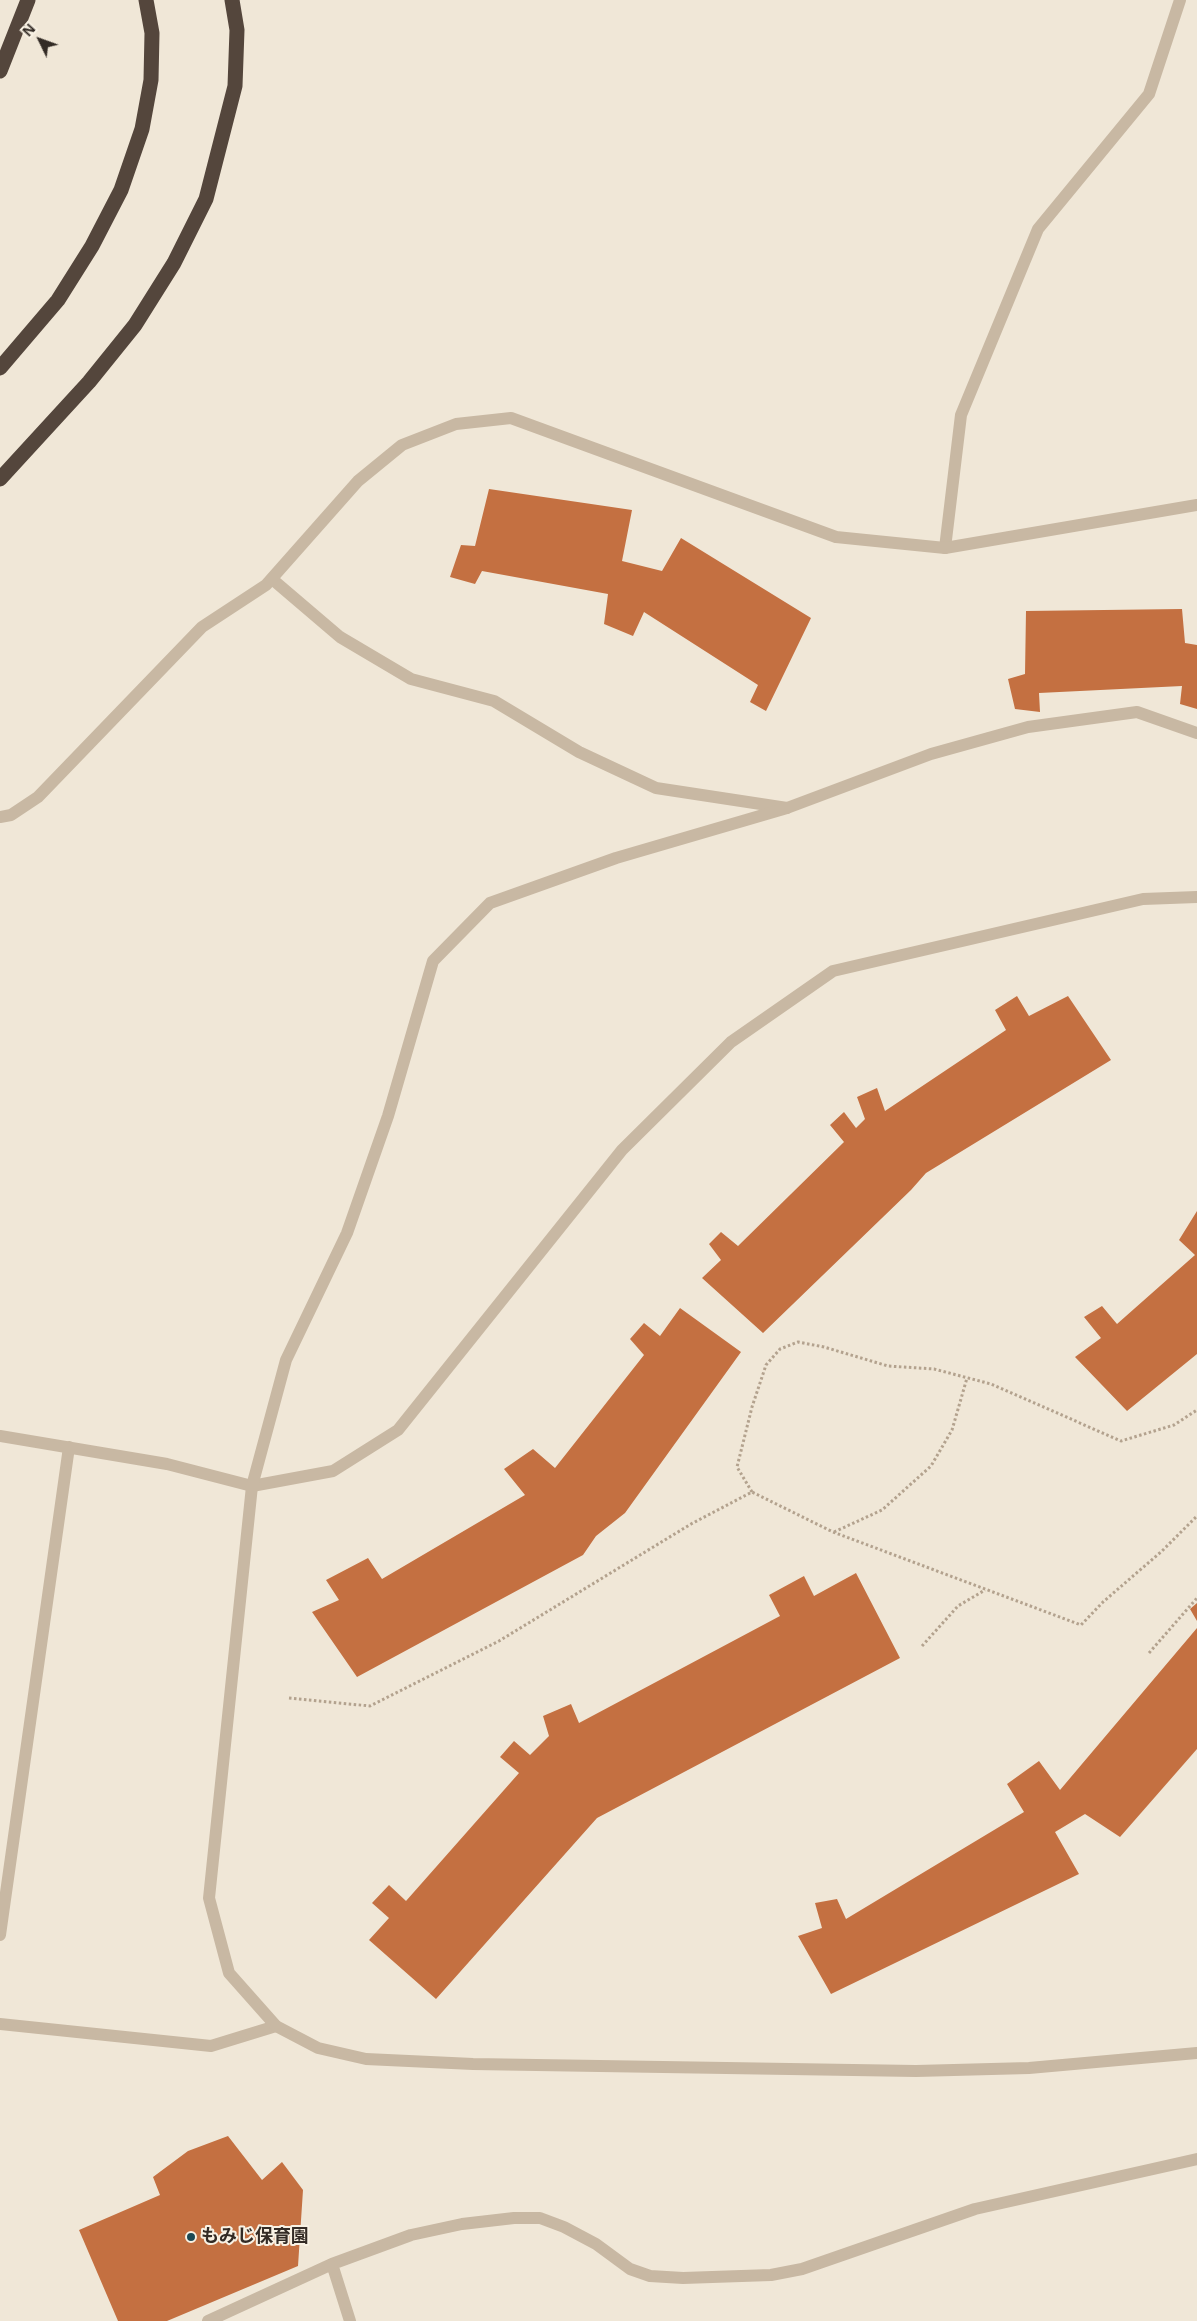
<!DOCTYPE html>
<html>
<head>
<meta charset="utf-8">
<style>
	body { margin:0 }
	#map { position:relative; width:1197px; height:2321px; overflow:hidden; background:#f0e7d7; font-family:"Noto Sans",sans-serif }
	canvas { display:block }
	.north { position:absolute; left:15px; top:15px; width:50px; height:50px; -webkit-text-stroke:4px #f8f1e3; paint-order:stroke; rotate:312deg; font-size:14px; font-weight:700; line-height:20px; text-align:center; color:#332b25 }
	.north::after { content:''; display:block; margin:auto; width:18px; height:22px; background:#332b25; clip-path:polygon(50% 0,100% 100%,50% 72%,0 100%) }
</style>
</head>
<body>
<div id="map">
<canvas width="1197" height="2321"></canvas>
<div class="north">N</div>
</div>
<script>
const c = document.querySelector('canvas').getContext('2d');
c.lineJoin = 'round';
function fillPath(path, color) { c.fillStyle = color; c.fill(path, 'evenodd'); }
const shape = rows => new Path2D(rows.map(r => 'M' + r).join(''));
function strokePath(path, color, width, dash) { c.strokeStyle = color; c.lineWidth = width; c.lineCap = dash ? 'butt' : 'round'; c.setLineDash(dash || []); c.stroke(path); }
function label(font, color, halo, rows, align = 'center') {
  c.font = font + ' "Noto Sans","Noto Sans JP",sans-serif'; c.lineWidth = 4; c.setLineDash([]); c.textBaseline = 'middle'; c.strokeStyle = halo; c.fillStyle = color; for (const [text, x, y, turn = 0] of rows) {
    c.save(); c.translate(x, y); c.rotate((+turn || 0) * Math.PI / 180); c.textAlign = isNaN(turn) ? turn : align; if (halo) c.strokeText(text, 0, 0); c.fillText(text, 0, 0); c.restore();
  }
}
fillPath(shape([
	[489,489,632,510,622,561,662,571,681,538,811,618,766,711,750,702,758,685,644,612,633,636,604,624,608,594,482,571,475,584,450,577,461,545,475,546],
	[1182,609,1185,643,1197,645,1197,709,1180,704,1182,686,1039,693,1040,712,1015,709,1008,679,1025,674,1026,611],
	[1017,996,1029,1016,1068,996,1111,1060,926,1173,911,1190,763,1333,702,1278,721,1260,709,1244,721,1232,738,1246,844,1142,830,1125,844,1112,856,1128,865,1119,857,1097,877,1088,885,1111,1006,1030,995,1010],
	[1197,1211,1197,1354,1127,1411,1075,1357,1101,1338,1084,1317,1102,1306,1117,1324,1195,1255,1179,1240],
	[680,1308,741,1352,625,1513,596,1536,583,1555,357,1677,312,1612,339,1600,326,1580,368,1558,382,1579,525,1495,504,1469,533,1449,555,1468,644,1355,630,1339,644,1323,660,1336],
	[856,1573,900,1658,597,1818,436,1999,369,1940,389,1918,372,1903,389,1885,406,1901,519,1773,500,1757,514,1741,530,1755,549,1736,543,1716,571,1704,579,1723,780,1616,769,1595,804,1576,814,1596],
	[1197,1603,1197,1621,1190,1609],
	[1197,1628,1197,1749,1120,1837,1085,1814,1055,1832,1079,1874,831,1994,798,1936,822,1928,815,1903,837,1899,846,1919,1024,1812,1007,1784,1039,1761,1060,1790],
	[228,2136,262,2180,282,2162,303,2190,298,2266,167,2321,118,2321,79,2230,160,2195,153,2177,188,2151]
]), '#c47041');
strokePath(shape([
	[752,1492,737,1467,752,1407,766,1365,780,1349,798,1342,824,1347,888,1366,934,1369,991,1384,1121,1441,1174,1425,1197,1410],
	[834,1532,882,1510,931,1466,952,1430,967,1378],
	[922,1646,958,1606,985,1590],
	[1149,1653,1197,1598],
	[289,1698,370,1706,499,1641,691,1524,752,1492,833,1532,1081,1625,1103,1602,1162,1551,1197,1516]
]), '#b3a28e', 3, [2.5, 2.5]);
strokePath(shape([
	[945,548,961,415,1038,229,1149,94,1180,0],
	[272,579,340,637,411,679,494,701,579,752,656,788,787,808],
	[0,1436,167,1464,252,1486,333,1471,398,1430,622,1150,731,1042,833,971,1143,899,1197,897],
	[0,1935,69,1447],
	[0,2024,211,2046,276,2026],
	[332,2264,350,2321],
	[208,2321,332,2264,411,2235,462,2224,514,2218,540,2218,564,2227,596,2244,630,2269,650,2276,683,2278,771,2275,802,2269,975,2209,1197,2159]
]), '#c8b8a3', 12);
strokePath(shape([
	[1197,733,1137,712,1028,727,931,754,787,808,616,858,490,903,433,961,388,1116,347,1233,286,1360,252,1486,209,1898,229,1973,276,2026,318,2048,366,2059,473,2064,916,2071,1029,2068,1197,2053],
	[0,817,11,815,38,797,202,627,266,585,358,481,402,445,456,424,511,418,836,537,945,548,1197,505]
]), '#c8b8a3', 12);
strokePath(shape([
	[0,71,28,0],
	[0,368,58,300,92,246,121,190,142,129,151,80,152,33,146,0],
	[0,479,89,382,135,325,174,263,206,199,235,86,237,30,232,0]
]), '#54463c', 15);
for (const [x, y, r, color] of [
	[191,2237,5,"#1c4954"]
]) { const dot = new Path2D(); dot.arc(x, y, r, 0, 2 * Math.PI); c.fillStyle = color; c.fill(dot); strokePath(dot, '#f8f1e3', 2); }
label('bold 18px', '#332b25', '#f8f1e3', [
	["もみじ保育園",201,2237]
], 'left');
</script>
</body>
</html>
